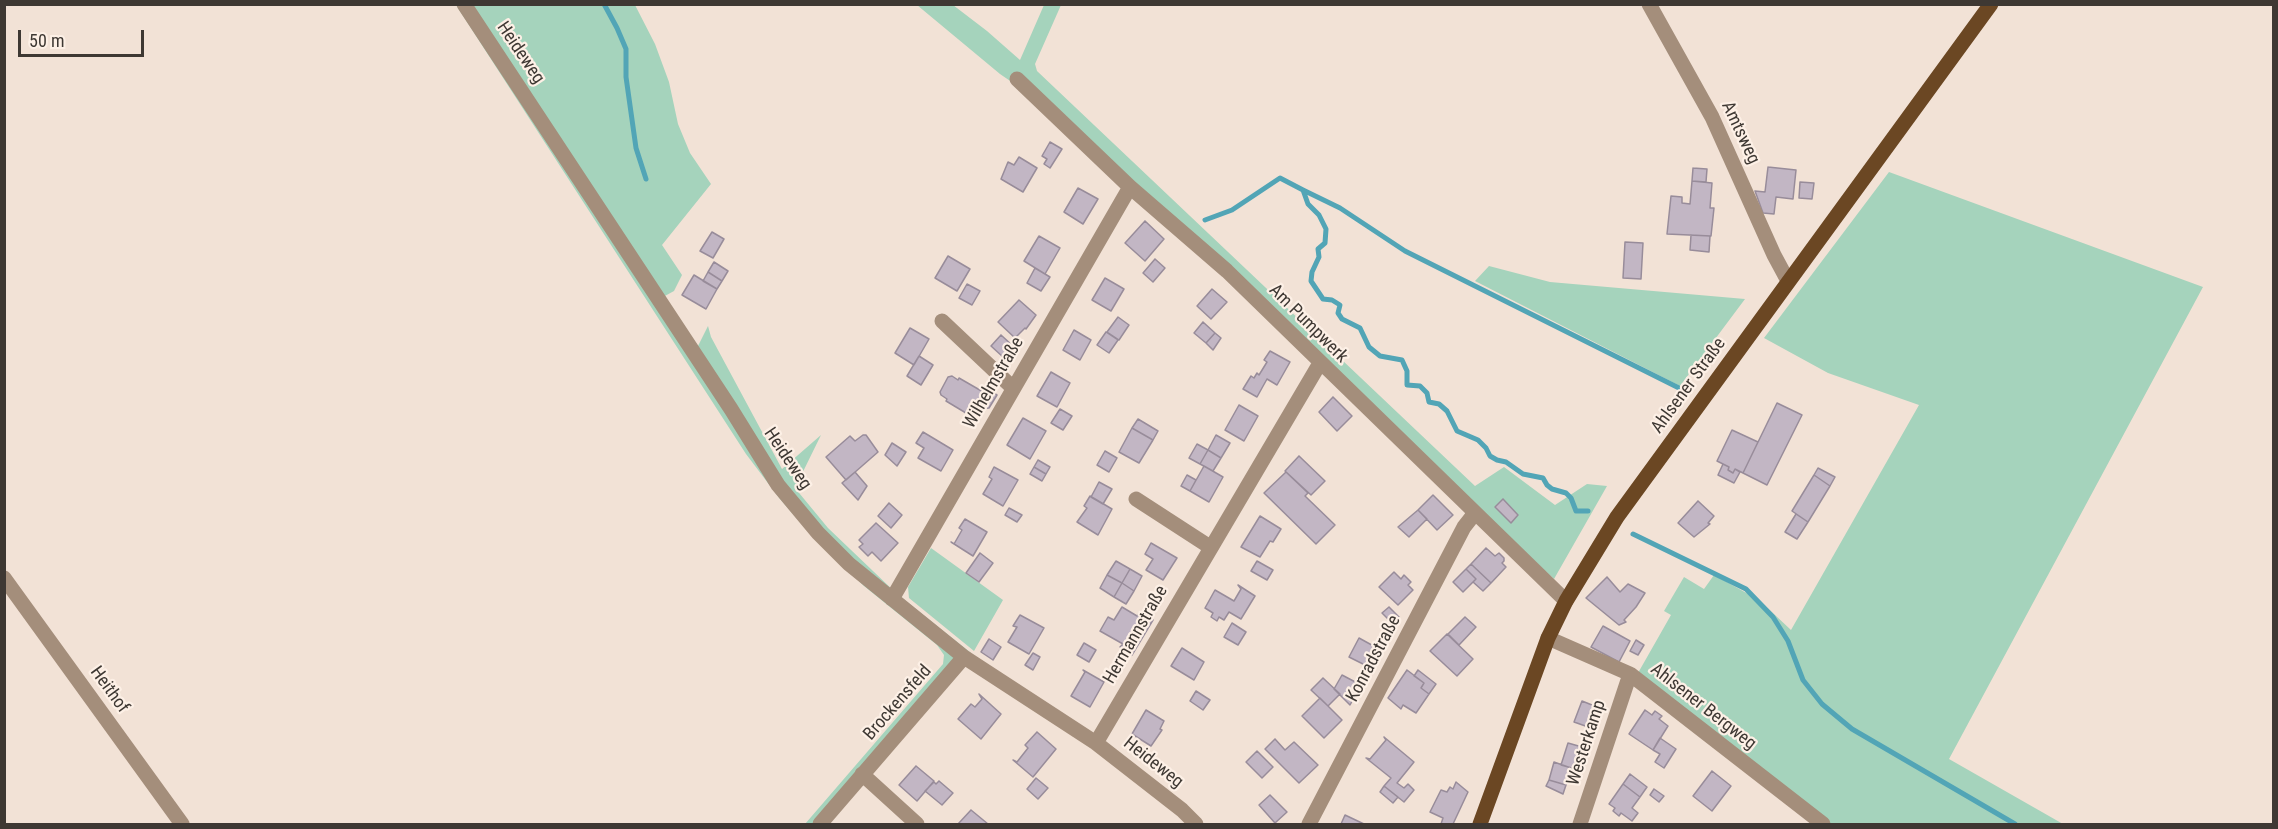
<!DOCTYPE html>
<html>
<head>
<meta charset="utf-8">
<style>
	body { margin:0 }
	#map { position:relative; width:2278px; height:829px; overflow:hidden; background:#f2e2d6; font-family:"Roboto Condensed",sans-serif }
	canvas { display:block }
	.frame { position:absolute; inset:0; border:6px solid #3e3833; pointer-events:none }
	.scale { position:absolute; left:18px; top:30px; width:126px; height:27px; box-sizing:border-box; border:3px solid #3e3833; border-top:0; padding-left:8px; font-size:18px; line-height:21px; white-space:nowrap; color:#3e3833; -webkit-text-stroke:4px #fdf0e6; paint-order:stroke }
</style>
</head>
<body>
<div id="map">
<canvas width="2278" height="829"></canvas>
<div class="frame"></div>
<div class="scale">50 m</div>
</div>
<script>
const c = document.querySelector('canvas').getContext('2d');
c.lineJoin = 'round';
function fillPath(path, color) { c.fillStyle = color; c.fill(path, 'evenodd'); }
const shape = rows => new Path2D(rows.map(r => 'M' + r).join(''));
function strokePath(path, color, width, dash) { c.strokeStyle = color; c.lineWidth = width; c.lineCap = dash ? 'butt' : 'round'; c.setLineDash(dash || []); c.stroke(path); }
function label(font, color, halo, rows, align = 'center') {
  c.font = font + ' "Roboto Condensed",sans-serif'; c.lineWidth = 4.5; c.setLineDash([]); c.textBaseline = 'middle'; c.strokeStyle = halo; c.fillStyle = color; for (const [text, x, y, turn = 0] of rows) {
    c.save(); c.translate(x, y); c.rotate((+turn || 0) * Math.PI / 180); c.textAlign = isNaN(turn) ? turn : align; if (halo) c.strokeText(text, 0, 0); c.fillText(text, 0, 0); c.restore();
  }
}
fillPath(shape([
	[456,5,635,5,655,44,669,82,678,124,690,153,711,184,662,245,682,275,674,291,663,297,698,346,708,326,711,337,782,469,821,435,795,488,828,528,896,593,971,653,823,824,805,824,943,664,944,655,937,645,864,586,811,535,780,499,746,454],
	[917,5,953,5,987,31,1020,60,1044,5,1061,5,1035,64,1037,71,1475,486,1504,467,1555,505,1587,484,1607,486,1554,579,1019,87,1000,74],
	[1889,172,2203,287,1949,759,2063,824,1830,824,1638,673,1671,615,1664,611,1684,577,1704,589,1714,575,1759,600,1791,630,1919,405,1828,373,1764,338],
	[1489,266,1550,282,1745,299,1680,386,1475,281],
	[931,548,1003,600,974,651,909,598,908,587]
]), '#a5d3bc');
strokePath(shape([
	[604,4,617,28,626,49,626,77,636,148,646,179],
	[1303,190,1340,208,1405,251,1683,390],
	[1205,220,1232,210,1280,178,1303,190,1308,204,1319,215,1326,229,1325,243,1318,249,1319,257,1312,272,1311,281,1323,299,1332,300,1340,305,1338,313,1342,319,1360,328,1369,347,1380,356,1402,360,1407,371,1407,385,1420,386,1427,393,1429,402,1439,404,1447,411,1457,431,1478,440,1486,448,1490,456,1497,460,1506,462,1523,474,1543,478,1547,485,1552,489,1566,493,1571,498,1576,511,1588,511],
	[1633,534,1746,589,1773,617,1788,641,1803,680,1822,704,1852,729,2015,824]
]), '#52a5b6', 5);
const building = shape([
	[1050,142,1062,149,1050,168,1044,164,1047,159,1042,156,1050,142],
	[1019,157,1037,168,1023,192,1001,179,1008,162,1014,165,1019,157],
	[1768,167,1796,170,1793,199,1776,197,1774,214,1763,213,1755,191,1765,192,1768,167],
	[1693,168,1707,169,1706,182,1692,181,1693,168],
	[1692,181,1712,183,1710,208,1714,208,1711,236,1667,234,1671,196,1682,197,1682,203,1690,204,1692,181],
	[1800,182,1814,183,1812,199,1799,198,1800,182],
	[1078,188,1098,199,1083,224,1064,212,1078,188],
	[1145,221,1164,239,1145,261,1125,243,1145,221],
	[712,232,724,239,713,258,700,251,712,232],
	[1691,235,1710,236,1709,252,1690,250,1691,235],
	[1039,236,1060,248,1045,274,1024,261,1039,236],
	[1625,242,1643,243,1641,279,1623,278,1625,242],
	[948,256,970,269,957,291,935,278,948,256],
	[1155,259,1165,268,1153,282,1143,273,1155,259],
	[714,262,728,271,722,281,708,272,714,262],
	[1035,268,1050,277,1041,291,1027,283,1035,268],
	[708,272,722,281,717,289,703,281,708,272],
	[694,275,717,289,706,309,682,295,694,275],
	[1105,278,1124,289,1111,311,1092,300,1105,278],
	[967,284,980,291,972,305,959,298,967,284],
	[1212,289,1227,302,1211,319,1197,306,1212,289],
	[1019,300,1036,315,1026,329,1025,328,1015,338,998,322,1019,300],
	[1118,317,1129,325,1119,340,1107,332,1118,317],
	[1203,322,1215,333,1206,343,1194,333,1203,322],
	[910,328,929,339,914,365,895,353,910,328],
	[1074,330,1091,340,1080,360,1063,350,1074,330],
	[1106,332,1118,340,1109,353,1097,345,1106,332],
	[1215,333,1221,338,1213,350,1206,343,1215,333],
	[1001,335,1013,346,1003,357,991,346,1001,335],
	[1270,351,1290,362,1277,385,1267,379,1257,397,1243,389,1251,376,1254,378,1257,373,1259,375,1267,362,1264,360,1270,351],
	[919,356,933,365,921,385,907,376,919,356],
	[1051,372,1070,383,1057,407,1037,396,1051,372],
	[952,376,958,380,959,378,985,393,971,416,946,401,947,399,941,395,940,392,948,377,952,376],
	[988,390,997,395,989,408,976,409,988,390],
	[1333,397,1352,416,1337,431,1319,412,1333,397],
	[1777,403,1802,415,1767,485,1743,473,1777,403],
	[1239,405,1258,416,1244,441,1225,430,1239,405],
	[1060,409,1072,416,1063,430,1051,423,1060,409],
	[1023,418,1046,431,1030,459,1007,445,1023,418],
	[1138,419,1158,431,1153,440,1132,428,1138,419],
	[1132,428,1153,440,1139,463,1119,452,1132,428],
	[1732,430,1758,442,1743,473,1735,469,1733,473,1728,470,1729,467,1717,461,1732,430],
	[923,432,953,450,941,471,918,458,924,448,916,443,923,432],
	[863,435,866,435,878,452,846,480,826,457,850,436,855,441,863,435],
	[1216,435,1230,443,1221,458,1208,450,1216,435],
	[892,443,906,452,897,466,885,455,892,443],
	[1197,444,1208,450,1200,464,1189,458,1197,444],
	[1208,450,1221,458,1213,471,1200,464,1208,450],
	[1105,451,1117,458,1109,472,1097,465,1105,451],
	[1299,456,1325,481,1311,495,1285,471,1299,456],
	[1038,460,1050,467,1046,474,1034,467,1038,460],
	[1723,464,1729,467,1728,470,1733,473,1735,469,1740,472,1734,483,1718,475,1723,464],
	[1204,466,1223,477,1209,502,1190,491,1204,466],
	[994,467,1018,480,1003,506,983,494,992,479,989,477,994,467],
	[1034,467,1046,474,1042,481,1030,474,1034,467],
	[1818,468,1835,477,1830,486,1814,475,1818,468],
	[855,472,867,486,858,500,842,483,855,472],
	[1286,472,1308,493,1305,496,1335,525,1316,544,1264,493,1286,472],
	[1187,475,1196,480,1190,491,1181,486,1187,475],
	[1814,475,1830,486,1808,522,1792,511,1814,475],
	[1099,482,1112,489,1103,504,1091,497,1099,482],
	[1433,495,1453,515,1437,530,1418,510,1433,495],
	[1090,496,1112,509,1098,535,1077,522,1087,508,1084,506,1090,496],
	[1503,499,1518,515,1511,523,1495,507,1503,499],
	[1698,501,1714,516,1708,523,1710,524,1694,537,1678,523,1698,501],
	[889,503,902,515,891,528,878,516,889,503],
	[1009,508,1022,515,1017,522,1005,515,1009,508],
	[1418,510,1427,519,1409,537,1398,527,1418,510],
	[1796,514,1808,522,1797,539,1785,532,1796,514],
	[1260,516,1281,529,1273,542,1270,541,1260,557,1241,547,1260,516],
	[965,519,987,532,973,556,951,542,954,544,962,530,959,528,965,519],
	[876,523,898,543,881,561,872,552,868,556,859,547,863,544,859,540,876,523],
	[1151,543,1177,558,1163,580,1146,570,1153,559,1145,554,1151,543],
	[1486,548,1495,556,1499,553,1504,558,1504,561,1502,563,1506,567,1491,583,1471,564,1486,548],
	[980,553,993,563,979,582,966,573,980,553],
	[1116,561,1130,569,1122,583,1107,575,1116,561],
	[1257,561,1273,570,1267,580,1251,571,1257,561],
	[1471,564,1491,583,1483,591,1473,582,1476,579,1466,569,1471,564],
	[1130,569,1142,576,1134,591,1122,583,1130,569],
	[1466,569,1476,579,1463,592,1453,582,1466,569],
	[1394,572,1401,579,1404,575,1411,582,1408,585,1413,590,1398,605,1379,587,1394,572],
	[1107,575,1122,583,1114,597,1100,588,1107,575],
	[1607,577,1620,592,1628,584,1645,593,1636,607,1624,620,1626,622,1619,625,1586,598,1607,577],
	[1122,583,1134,591,1126,604,1114,597,1122,583],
	[1238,585,1255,596,1241,619,1229,612,1224,620,1219,617,1217,621,1211,617,1213,613,1205,608,1215,590,1234,601,1241,589,1238,585],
	[1122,607,1137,616,1140,612,1153,620,1132,655,1120,647,1123,644,1100,631,1108,617,1114,620,1122,607],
	[1389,607,1399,617,1392,623,1382,613,1389,607],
	[1020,615,1044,628,1029,654,1008,642,1017,627,1013,626,1020,615],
	[1465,617,1476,627,1459,645,1448,634,1465,617],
	[1232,623,1246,632,1238,645,1224,637,1232,623],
	[1603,626,1630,641,1619,662,1591,647,1603,626],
	[1447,634,1473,659,1457,676,1430,651,1447,634],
	[1359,638,1379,649,1369,667,1349,657,1359,638],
	[989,639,1001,647,993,660,981,652,989,639],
	[1636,640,1644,645,1638,655,1630,651,1636,640],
	[1084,643,1096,650,1089,662,1077,655,1084,643],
	[1182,648,1204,662,1194,680,1171,666,1182,648],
	[1033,653,1040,657,1033,670,1025,665,1033,653],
	[1083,670,1104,682,1090,707,1071,696,1085,672,1083,670],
	[1407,670,1424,683,1421,688,1429,694,1416,713,1403,705,1401,709,1388,698,1407,670],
	[1418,670,1436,684,1429,694,1421,688,1424,683,1414,676,1418,670],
	[1342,675,1361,685,1350,705,1334,689,1342,675],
	[1323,678,1340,694,1328,706,1311,690,1323,678],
	[1196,691,1210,700,1203,710,1190,701,1196,691],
	[979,694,1001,714,981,739,958,719,971,704,975,707,982,699,979,694],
	[1320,698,1342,720,1324,738,1302,716,1320,698],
	[1582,701,1602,709,1594,729,1574,722,1582,701],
	[1146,710,1164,721,1160,729,1162,730,1151,746,1132,734,1146,710],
	[1645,710,1652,715,1655,711,1662,716,1659,719,1668,726,1653,750,1629,734,1645,710],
	[1037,732,1056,749,1033,777,1013,760,1017,762,1028,748,1025,745,1037,732],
	[1384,737,1414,762,1397,783,1404,788,1408,784,1414,790,1404,802,1384,786,1391,778,1366,758,1370,759,1386,740,1384,737],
	[1660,738,1676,749,1664,768,1655,762,1660,754,1653,750,1660,738],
	[1275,739,1285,750,1294,742,1318,765,1299,783,1265,749,1275,739],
	[1568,743,1589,749,1583,771,1561,765,1568,743],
	[1257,751,1273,767,1262,778,1246,762,1257,751],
	[1554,762,1571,768,1566,785,1549,780,1554,762],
	[916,766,934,781,917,801,899,785,916,766],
	[1712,771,1731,786,1712,811,1693,796,1712,771],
	[1630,774,1647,787,1640,797,1623,784,1630,774],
	[1036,778,1048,788,1038,799,1027,789,1036,778],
	[1549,780,1566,785,1563,794,1546,786,1549,780],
	[939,781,953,793,942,805,925,791,934,782,936,784,939,781],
	[1456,782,1468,792,1453,824,1441,824,1443,818,1430,812,1441,790,1447,792,1450,787,1453,789,1456,782],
	[1623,784,1640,797,1632,808,1638,813,1632,821,1621,813,1619,816,1613,811,1615,808,1609,804,1623,784],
	[1384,786,1398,797,1393,803,1380,792,1384,786],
	[1654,789,1664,796,1659,802,1650,795,1654,789],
	[1270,795,1287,812,1275,823,1259,805,1270,795],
	[971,810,988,824,958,824,971,810],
	[1345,815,1364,824,1341,824,1345,815]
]);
fillPath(building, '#c2b6c4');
strokePath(building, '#988c9a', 1.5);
strokePath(shape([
	[464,4,731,409,778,485,818,533,849,564,964,657,1096,743,1182,810,1196,824],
	[1649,4,1712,117,1774,255,1788,281],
	[1017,79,1130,187,1227,271,1566,601],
	[942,321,1013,388],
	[1136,499,1210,547],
	[4,578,182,824],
	[892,599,1130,187],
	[1548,638,1630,674,1823,824],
	[1096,743,1320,363],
	[862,774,917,824],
	[820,824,964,657],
	[1309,824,1464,527,1475,513],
	[1580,824,1630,674]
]), '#a48e7b', 15);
strokePath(shape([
	[1480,824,1548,638,1566,601,1617,517,1991,4]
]), '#6b4723', 15);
label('18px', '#3e3833', '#fdf0e6', [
	["Heideweg",520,53,56],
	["Amtsweg",1740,133,65],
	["Am Pumpwerk",1308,324,45],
	["Wilhelmstraße",994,383,-60],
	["Ahlsener Straße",1689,386,-54],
	["Heideweg",787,459,56],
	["Hermannstraße",1136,635,-60],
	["Konradstraße",1374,659,-62],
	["Heithof",109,690,54],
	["Brockensfeld",898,703,-49],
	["Ahlsener Bergweg",1703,707,38],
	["Westerkamp",1587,743,-72],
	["Heideweg",1153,763,38]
]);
</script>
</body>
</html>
